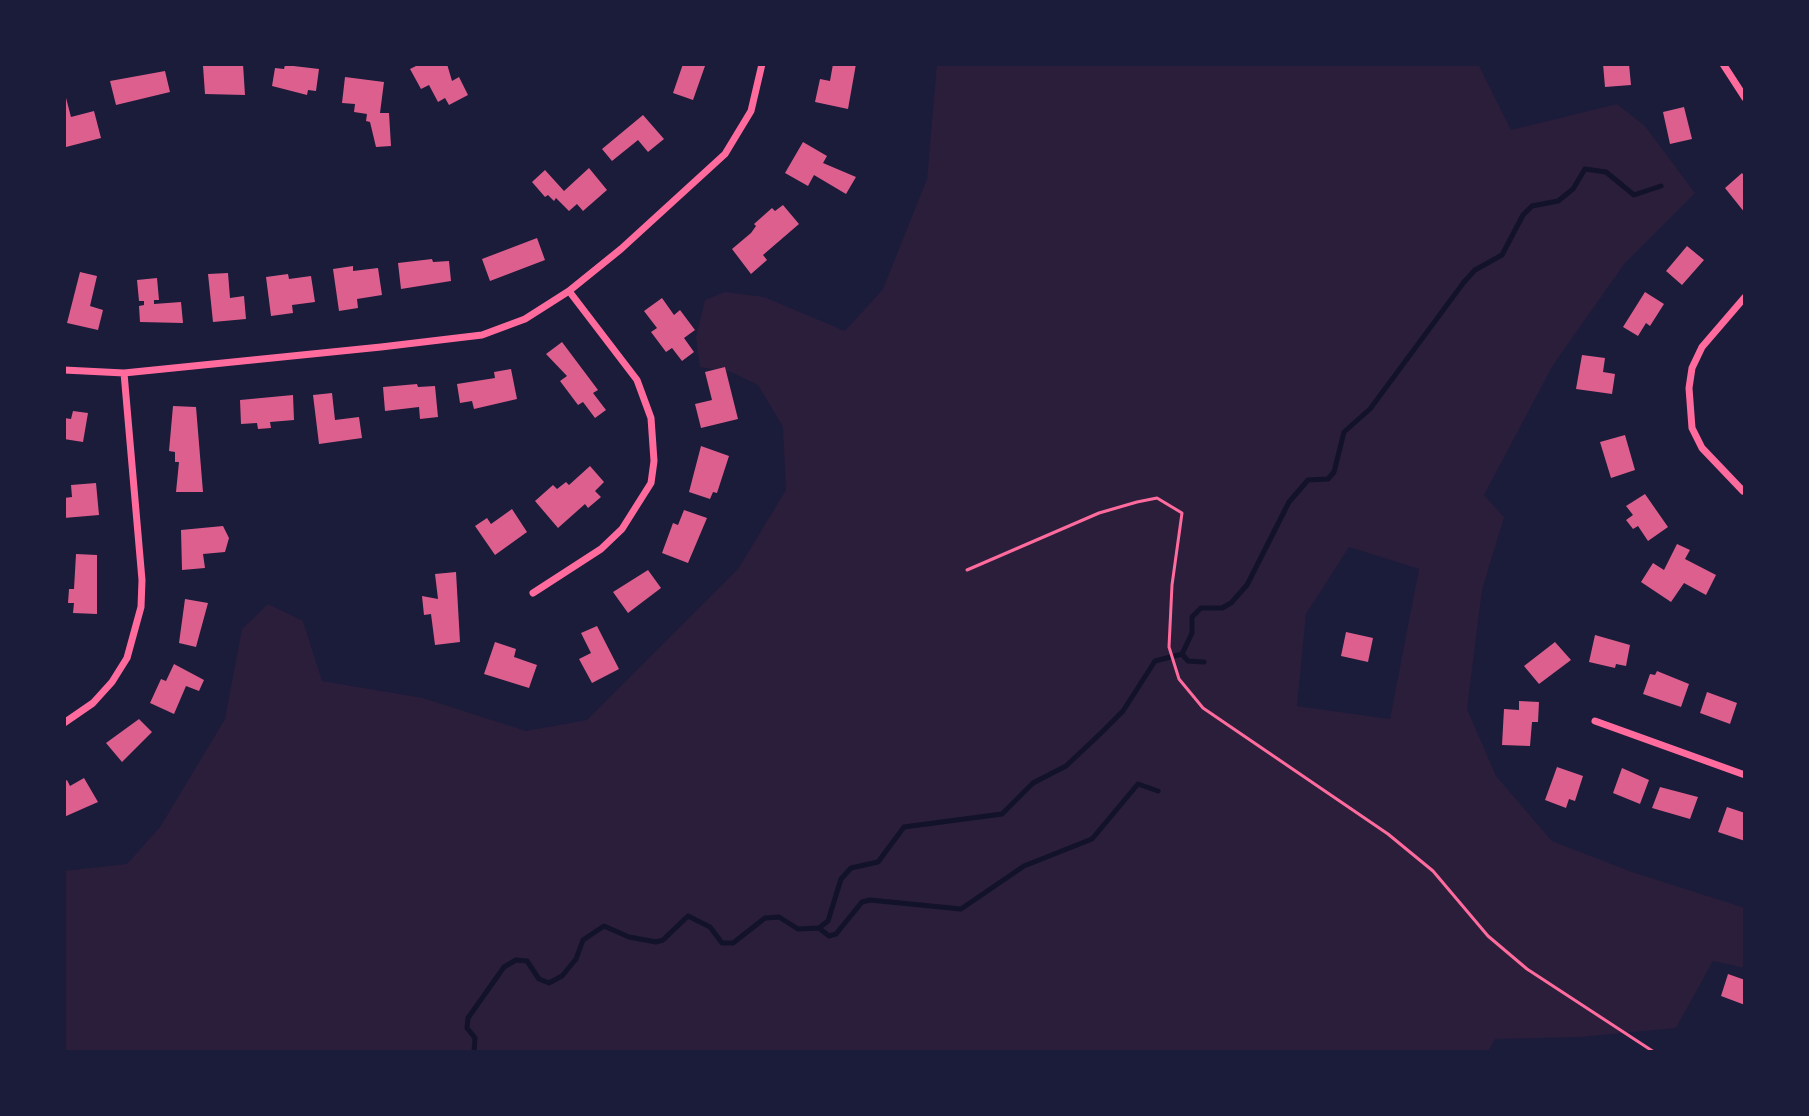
<!DOCTYPE html>
<html>
<head>
<meta charset="utf-8">
<style>
	body { margin:0 }
	#map { position:relative; width:1809px; height:1116px; overflow:hidden; background:#1b1b3a; font-family:Barlow,sans-serif }
	canvas { display:block }
	.frame { position:absolute; inset:0; border:66px solid #1b1b3a; pointer-events:none }
</style>
</head>
<body>
<div id="map">
<canvas width="1809" height="1116"></canvas>
<div class="frame"></div>
</div>
<script>
const c = document.querySelector('canvas').getContext('2d');
c.lineJoin = 'round';
function fillPath(path, color) { c.fillStyle = color; c.fill(path, 'evenodd'); }
const shape = rows => new Path2D(rows.map(r => 'M' + r).join(''));
function strokePath(path, color, width, dash) { c.strokeStyle = color; c.lineWidth = width; c.lineCap = dash ? 'butt' : 'round'; c.setLineDash(dash || []); c.stroke(path); }
fillPath(shape([
	[937,64,1478,64,1511,130,1617,104,1645,126,1695,193,1625,263,1553,365,1484,495,1504,517,1482,590,1467,709,1496,776,1552,841,1632,872,1745,908,1745,968,1713,961,1676,1028,1581,1037,1495,1039,1488,1052,64,1052,64,871,127,864,160,827,225,719,242,629,268,604,303,621,322,681,423,698,526,731,587,720,738,569,786,490,783,427,758,385,731,372,700,367,696,337,705,300,725,292,764,297,845,331,883,289,927,179],
	[1349,547,1419,569,1390,719,1297,706,1306,614]
]), '#2a1e3b');
strokePath(shape([
	[1182,654,1192,633,1192,617,1201,608,1222,608,1231,603,1247,585,1289,502,1308,480,1328,479,1334,472,1344,432,1370,409,1464,282,1475,270,1502,255,1523,215,1532,206,1558,201,1573,189,1585,169,1606,172,1634,195,1661,186],
	[1182,654,1188,661,1204,662],
	[819,928,829,936,836,934,862,902,870,900,961,909,1024,866,1092,839,1138,784,1158,791],
	[474,1052,475,1038,467,1028,468,1018,504,967,516,960,527,961,539,979,549,983,562,976,576,959,583,940,604,926,629,937,656,942,663,940,688,916,710,927,722,943,733,943,765,918,779,917,798,929,819,928,828,921,841,879,851,868,878,862,904,827,1002,814,1033,783,1066,766,1100,734,1123,711,1155,661,1182,654]
]), '#12122b', 5);
fillPath(shape([
	[230,64,243,64,245,95,205,94,203,66],
	[420,64,447,64,452,81,459,77,468,95,449,105,445,98,438,102,429,85,421,89,410,69],
	[683,64,705,66,693,100,673,93],
	[833,64,856,64,848,109,815,102,820,79,830,81],
	[1603,64,1629,64,1631,85,1605,87],
	[285,65,319,69,316,91,308,90,307,95,272,86,275,68,284,69],
	[165,71,170,92,116,105,110,81],
	[345,77,384,82,380,113,389,113,391,146,376,147,370,122,366,121,367,114,354,112,355,104,342,103],
	[65,94,71,117,94,111,101,138,66,147],
	[1684,107,1692,139,1670,144,1663,112],
	[643,115,664,139,648,152,638,140,612,161,602,149],
	[803,142,827,156,823,163,856,177,846,194,814,175,808,186,785,173],
	[589,168,607,190,583,211,577,204,569,211,556,198,554,201,548,195,545,197,532,182,545,170,564,191],
	[1742,173,1745,177,1745,213,1725,188],
	[783,205,799,224,763,255,767,260,751,274,732,249,751,233,756,226,754,224,772,208,775,211],
	[537,238,545,260,490,281,482,259],
	[1687,246,1704,260,1682,285,1666,271],
	[432,259,433,262,449,261,451,281,401,289,398,263],
	[353,266,353,271,378,268,382,295,357,299,358,308,339,311,333,269],
	[80,272,97,276,90,306,103,310,98,330,67,323],
	[228,273,230,298,244,296,246,319,213,322,208,274],
	[288,274,289,279,311,276,315,302,292,305,293,313,271,316,266,277],
	[157,278,159,300,154,300,154,304,181,302,183,323,140,322,139,306,144,305,144,301,139,301,137,280],
	[1645,292,1664,304,1650,326,1646,323,1638,336,1623,327],
	[662,298,674,315,680,310,695,330,684,338,694,352,682,361,672,348,666,352,651,332,657,328,644,311],
	[562,342,598,390,593,393,606,410,595,418,583,402,578,405,560,381,567,376,546,354],
	[1582,355,1605,358,1603,372,1615,374,1612,394,1576,389],
	[725,367,738,419,701,428,695,404,712,400,705,372],
	[511,369,517,399,474,409,472,401,460,403,457,384,495,378,494,372],
	[417,384,418,387,435,386,438,417,420,419,419,407,385,411,383,387],
	[332,393,335,420,359,417,362,438,319,444,313,395],
	[293,395,294,420,270,422,271,428,258,429,257,423,241,424,240,400],
	[173,406,196,407,203,492,176,492,179,462,175,462,175,452,169,451],
	[73,411,88,413,83,442,64,439,64,418,71,419],
	[1625,435,1635,470,1611,478,1600,442],
	[701,446,729,456,717,493,713,492,710,499,689,492],
	[590,466,604,482,595,491,601,497,588,508,585,504,558,528,535,501,553,485,557,489,566,482,569,485],
	[96,483,99,515,64,518,64,498,72,497,71,485],
	[1645,494,1668,527,1648,541,1638,526,1633,529,1626,520,1633,515,1626,506],
	[512,509,527,532,495,555,475,526,487,518,491,524],
	[684,510,707,518,688,563,662,553,673,523,678,525],
	[223,526,229,538,225,552,203,554,205,568,182,570,181,530],
	[1677,544,1690,550,1685,559,1716,575,1706,595,1684,583,1671,602,1641,582,1653,563,1664,570],
	[76,554,97,555,97,614,73,613,74,603,68,603,69,589,74,589],
	[648,570,661,588,628,613,613,592],
	[456,572,460,642,435,645,431,614,424,615,422,596,438,599,435,574],
	[185,599,208,603,196,647,179,643],
	[597,626,619,669,592,683,579,659,591,653,581,633],
	[1346,632,1373,638,1368,662,1341,656],
	[1595,635,1630,645,1626,666,1616,664,1615,668,1589,662],
	[495,642,516,649,514,657,537,665,529,688,484,674],
	[1555,642,1571,660,1539,684,1524,666],
	[174,664,204,680,199,691,186,686,174,714,150,703,161,679,166,681],
	[1657,671,1689,684,1681,707,1643,694,1650,674,1655,675],
	[1707,692,1737,703,1730,724,1700,713],
	[1519,701,1539,702,1538,722,1532,722,1530,746,1502,745,1504,709,1519,710],
	[139,719,152,732,122,762,106,743],
	[1557,767,1583,776,1575,801,1569,799,1566,808,1545,800],
	[1622,768,1649,780,1640,804,1613,793],
	[84,778,98,802,64,817,64,782,67,780,70,786],
	[1660,787,1698,797,1690,819,1652,808],
	[1727,807,1745,813,1745,841,1718,832],
	[1728,974,1745,980,1745,1005,1721,996]
]), '#dd5f8e');
strokePath(shape([
	[967,570,1099,513,1137,502,1157,498,1182,513,1172,585,1169,647,1179,679,1203,708,1388,834,1433,871,1488,936,1527,969,1654,1052]
]), '#ff6b9d', 3);
strokePath(shape([
	[1723,64,1745,98],
	[64,370,124,373,381,347,482,335,525,319,569,291,621,249,725,154,751,111,762,64],
	[1743,491,1702,448,1692,428,1689,388,1692,368,1702,347,1745,297],
	[533,593,601,549,622,529,651,483,654,461,651,418,637,380,569,291],
	[1595,721,1745,775],
	[64,723,93,703,112,682,127,658,141,607,142,580,124,373]
]), '#ff6b9d', 7);
</script>
</body>
</html>
